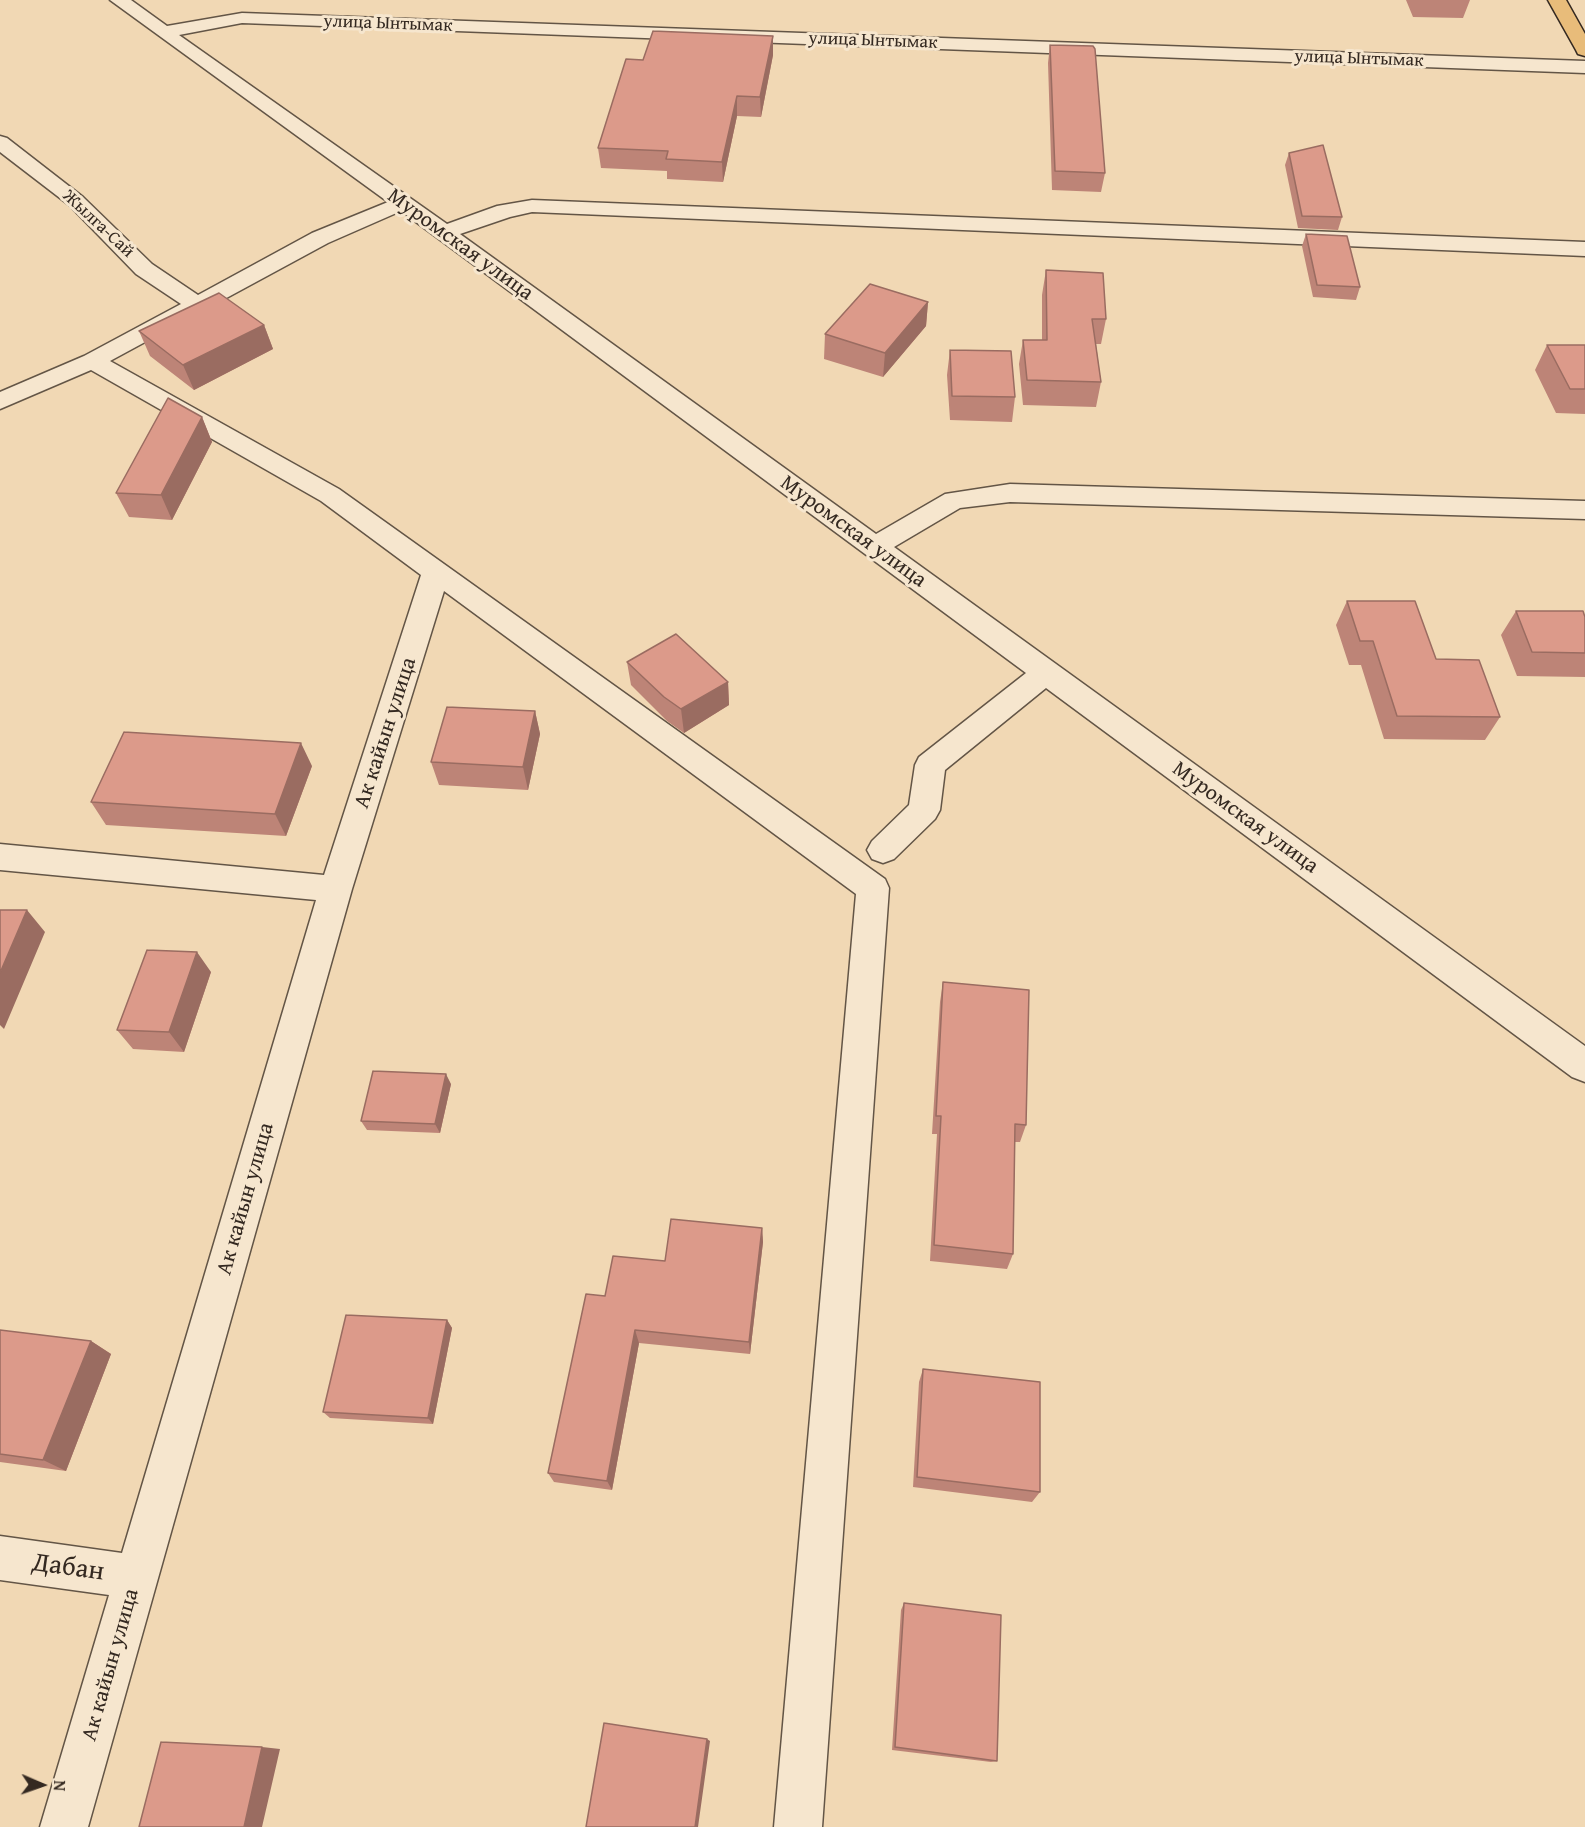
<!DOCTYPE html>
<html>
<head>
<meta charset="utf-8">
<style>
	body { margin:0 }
	#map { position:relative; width:1585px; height:1827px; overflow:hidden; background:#f1d8b4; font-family:"Gentium Book Plus",serif }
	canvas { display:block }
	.north { position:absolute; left:12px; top:1755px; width:60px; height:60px; -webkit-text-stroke:4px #f6e6ce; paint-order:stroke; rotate:92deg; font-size:16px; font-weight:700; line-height:24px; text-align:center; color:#342921 }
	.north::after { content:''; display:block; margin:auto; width:21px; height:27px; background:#342921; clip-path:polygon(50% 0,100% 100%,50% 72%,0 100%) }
</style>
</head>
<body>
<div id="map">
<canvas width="1585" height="1827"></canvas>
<div class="north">N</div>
</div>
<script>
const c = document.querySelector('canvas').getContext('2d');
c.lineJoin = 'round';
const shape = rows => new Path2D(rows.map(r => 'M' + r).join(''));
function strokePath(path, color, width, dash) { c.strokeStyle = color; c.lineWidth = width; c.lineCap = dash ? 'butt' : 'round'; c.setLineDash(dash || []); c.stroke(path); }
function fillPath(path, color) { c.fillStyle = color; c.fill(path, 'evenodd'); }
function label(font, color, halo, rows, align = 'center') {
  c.font = font + ' "Gentium Book Plus",serif'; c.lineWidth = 6; c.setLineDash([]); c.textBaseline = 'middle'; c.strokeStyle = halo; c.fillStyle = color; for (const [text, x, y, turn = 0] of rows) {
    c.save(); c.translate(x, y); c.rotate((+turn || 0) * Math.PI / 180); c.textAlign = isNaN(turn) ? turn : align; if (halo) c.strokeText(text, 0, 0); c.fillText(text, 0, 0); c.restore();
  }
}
const minor = shape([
	[110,0,131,0,167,26,242,13,1585,61,1585,73,242,23,179,35,447,224,497,206,532,200,1585,242,1585,256,532,212,510,217,460,234,876,534,945,494,1010,484,1585,501,1585,519,1010,502,960,508,894,547,1585,1046,1585,1082,1572,1077,1046,688,945,770,940,810,935,819,894,859,883,863,872,859,867,850,872,841,909,805,915,765,919,757,1026,673,401,211,328,243,110,361,339,489,885,879,889,888,822,1827,774,1827,856,894,444,591,352,889,88,1827,40,1827,109,1595,0,1580,0,1536,122,1553,316,900,0,870,0,844,324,875,421,575,321,501,91,370,0,409,0,392,84,356,181,304,136,274,69,205,0,152,0,136,7,138,83,197,152,264,198,295,312,233,388,202,110,0]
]);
const major = shape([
	[1548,0,1566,0,1585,34,1585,56,1578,54,1576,50,1548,0]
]);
strokePath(minor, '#635546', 3);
strokePath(major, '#342921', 3);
fillPath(minor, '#f6e6ce');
fillPath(major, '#e8bc7a');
fillPath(shape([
	[1406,0,1470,0,1463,18,1413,17],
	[1050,45,1105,173,1101,192,1052,190,1048,63],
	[773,55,761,117,737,116,723,182,667,179,667,171,601,168,598,148,643,60],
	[1289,153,1342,217,1338,230,1298,228,1285,165],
	[1306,234,1360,287,1356,300,1313,297,1302,246],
	[1046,270,1106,319,1101,344,1096,344,1101,382,1096,407,1023,405,1019,364,1023,340,1042,340,1042,295],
	[928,302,926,326,883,377,824,359,825,334],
	[264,325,273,349,194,390,150,356,139,331],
	[1547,345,1585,345,1585,414,1556,413,1535,370],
	[950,350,1015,397,1012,422,950,420,947,375],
	[202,417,212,442,172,520,129,517,116,493],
	[1347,601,1436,659,1500,717,1485,740,1384,739,1361,665,1349,665,1336,625],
	[1516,611,1585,617,1585,677,1517,676,1501,635],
	[627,662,728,682,729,705,684,733,667,721,631,685],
	[535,711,540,734,528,790,439,785,431,762],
	[312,766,286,836,106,825,91,802],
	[211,972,184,1052,133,1049,117,1030],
	[943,982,1026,1125,1020,1142,1015,1142,1013,1254,1007,1269,930,1261,937,1134,932,1134,940,1002],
	[451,1084,440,1133,367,1130,361,1121],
	[762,1228,763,1242,750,1354,639,1343,612,1490,554,1482,548,1473,605,1296,665,1261],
	[447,1320,452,1328,433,1424,330,1418,323,1412],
	[0,1330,91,1341,111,1354,66,1471,0,1462],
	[923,1369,1040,1492,1032,1502,913,1487,919,1382],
	[904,1603,997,1761,991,1762,892,1750,901,1610]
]), '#bd8477');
fillPath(shape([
	[773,36,773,55,761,117,760,97],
	[737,96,737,116,723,182,722,162],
	[928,302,926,326,883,377,885,353],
	[264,325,273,349,194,390,183,365],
	[202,417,212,442,172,520,161,495],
	[728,682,729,705,684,733,681,709],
	[535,711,540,734,528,790,523,767],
	[301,743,312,766,286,836,275,814],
	[27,910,45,932,4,1029,0,1025,0,973],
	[197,952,211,972,184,1052,169,1032],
	[446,1074,451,1084,440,1133,435,1124],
	[762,1228,763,1242,750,1354,749,1342],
	[447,1320,452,1328,433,1424,428,1418],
	[635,1330,639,1343,612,1490,607,1481],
	[91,1341,111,1354,66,1471,43,1460],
	[707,1739,710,1741,698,1827,695,1827],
	[262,1747,280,1749,262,1827,244,1827]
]), '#9a6c61');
const building = shape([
	[653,31,773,36,760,97,737,96,722,162,666,159,668,151,598,148,626,59,643,60,653,31],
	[1050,45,1093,46,1095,49,1105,173,1055,171,1050,45],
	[1323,145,1342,217,1302,216,1289,153,1323,145],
	[1306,234,1347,236,1360,287,1317,285,1306,234],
	[1046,270,1103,273,1106,319,1092,319,1101,382,1027,380,1023,340,1047,340,1046,270],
	[870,284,928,302,885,353,825,334,870,284],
	[219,293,264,325,183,365,139,331,219,293],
	[1547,345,1585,345,1585,389,1570,389,1547,345],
	[950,350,1011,351,1015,397,952,396,950,350],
	[168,398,202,417,161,495,116,493,168,398],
	[1347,601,1415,601,1436,659,1479,660,1500,717,1397,716,1373,641,1360,641,1347,601],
	[1516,611,1583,611,1585,617,1585,653,1532,652,1516,611],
	[676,634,728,682,681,709,664,697,627,662,676,634],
	[447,707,535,711,523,767,431,762,447,707],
	[124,732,301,743,275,814,91,802,124,732],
	[0,910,27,910,0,973,0,910],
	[147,950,197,952,169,1032,117,1030,147,950],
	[943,982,1029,990,1026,1125,1015,1124,1013,1254,934,1245,941,1116,936,1116,943,982],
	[373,1071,446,1074,435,1124,361,1121,373,1071],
	[671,1219,762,1228,749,1342,635,1330,607,1481,548,1473,586,1294,605,1296,613,1256,665,1261,671,1219],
	[346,1315,447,1320,428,1418,323,1412,346,1315],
	[0,1330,91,1341,43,1460,0,1454,0,1330],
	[923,1369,1040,1382,1040,1492,917,1477,923,1369],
	[904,1603,1001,1615,997,1761,895,1747,904,1603],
	[604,1723,707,1739,695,1827,586,1827,604,1723],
	[161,1742,262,1747,244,1827,139,1827,161,1742]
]);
fillPath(building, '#dc9a8a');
strokePath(building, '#9a6c61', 1.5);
label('18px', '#342921', '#f6e6ce', [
	["улица Ынтымак",388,24,2],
	["улица Ынтымак",873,41,2],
	["улица Ынтымак",1359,59,2],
	["Жылга-Сай",98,224,43]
]);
label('22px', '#342921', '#f6e6ce', [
	["Муромская улица",460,245,36],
	["Муромская улица",853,532,36],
	["Ак кайын улица",386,733,-72],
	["Муромская улица",1245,818,36],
	["Ак кайын улица",246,1199,-74],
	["Ак кайын улица",111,1665,-74]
]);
label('27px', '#342921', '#f6e6ce', [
	["Дабан",68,1568,8]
]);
</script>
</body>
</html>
